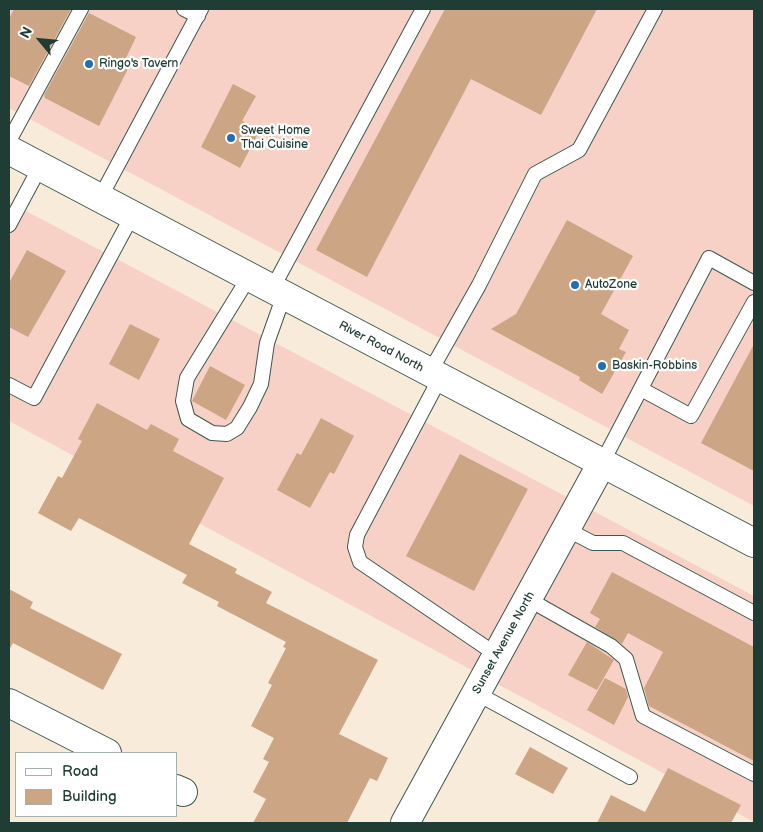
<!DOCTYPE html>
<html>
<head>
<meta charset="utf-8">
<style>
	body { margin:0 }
	#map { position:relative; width:763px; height:832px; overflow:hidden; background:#f8ebd9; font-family:"Balsamiq Sans",sans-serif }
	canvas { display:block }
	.frame { position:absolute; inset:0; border:10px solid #1f3d34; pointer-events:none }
	.legend { position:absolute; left:15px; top:752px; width:162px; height:65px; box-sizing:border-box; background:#fff; border:1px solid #a5b1ae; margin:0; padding:6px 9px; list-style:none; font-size:15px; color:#1f3d34 }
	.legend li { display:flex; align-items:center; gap:10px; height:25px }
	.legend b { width:25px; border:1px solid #a5b1ae }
	.north { position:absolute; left:15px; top:15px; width:50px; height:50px; -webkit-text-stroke:4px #fff; paint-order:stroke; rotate:298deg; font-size:14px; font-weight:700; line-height:20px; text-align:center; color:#1f3d34 }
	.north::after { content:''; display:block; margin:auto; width:18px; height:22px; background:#1f3d34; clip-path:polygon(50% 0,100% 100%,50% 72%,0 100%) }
</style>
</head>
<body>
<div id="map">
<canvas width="763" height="832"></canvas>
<div class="frame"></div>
<ul class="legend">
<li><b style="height:6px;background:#fff"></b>Road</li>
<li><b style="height:14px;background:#cca585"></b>Building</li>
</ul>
<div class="north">N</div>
</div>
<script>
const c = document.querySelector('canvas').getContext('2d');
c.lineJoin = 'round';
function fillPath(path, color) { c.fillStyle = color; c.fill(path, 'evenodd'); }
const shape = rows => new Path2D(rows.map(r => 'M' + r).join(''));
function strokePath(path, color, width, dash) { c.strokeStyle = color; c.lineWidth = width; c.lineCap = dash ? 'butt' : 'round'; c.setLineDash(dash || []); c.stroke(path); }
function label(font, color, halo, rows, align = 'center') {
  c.font = font + ' "Balsamiq Sans",sans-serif'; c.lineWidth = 4.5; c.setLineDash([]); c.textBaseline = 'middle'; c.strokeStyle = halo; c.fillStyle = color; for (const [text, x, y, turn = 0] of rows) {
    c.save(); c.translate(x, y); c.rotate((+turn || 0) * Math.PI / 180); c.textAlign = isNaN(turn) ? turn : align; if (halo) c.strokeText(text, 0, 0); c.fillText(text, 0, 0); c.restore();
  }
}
fillPath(shape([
	[9,9,754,9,754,506,9,108],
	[9,202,754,596,754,822,9,421]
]), '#f7d1c6');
fillPath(shape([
	[14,9,71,9,29,86,9,76,9,19],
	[445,9,597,9,541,115,471,79,367,277,316,250],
	[89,13,136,37,126,58,132,61,99,126,45,98,44,95],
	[233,84,256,96,242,121,260,130,240,168,201,147],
	[567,220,633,256,601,314,629,330,619,349,626,352,602,394,579,380,580,377,491,329,516,314],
	[27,250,66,271,28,337,9,327,9,283],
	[130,324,160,339,139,380,109,364],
	[754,344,754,471,701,443],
	[210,366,245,385,226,420,192,401],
	[97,403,147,430,151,424,179,439,173,451,224,478,189,544,237,569,235,573,272,592,266,603,378,660,339,734,388,758,377,781,370,778,347,823,253,823,266,799,253,792,269,762,263,759,274,738,251,726,272,685,268,683,286,648,283,647,286,642,217,606,219,602,182,583,187,575,79,518,71,531,38,513,58,476,62,478,82,441,78,439],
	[321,418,354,436,334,474,330,472,310,508,277,490,297,453,301,455],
	[460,454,528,489,474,591,406,556],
	[612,572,754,647,754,761,649,706,644,688,663,652,628,633,622,644,595,627,600,619,590,613],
	[9,589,33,602,30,608,122,654,103,690,13,643,9,650],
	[587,642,614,660,597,690,568,675],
	[605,678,626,689,628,697,614,725,587,710],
	[530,747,568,768,553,794,515,774],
	[668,768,741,805,731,823,597,823,611,795,645,812]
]), '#cca585');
const lane = shape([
	[184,9,198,16],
	[9,141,81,9],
	[100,198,201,9],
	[9,225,40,167],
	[249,277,187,378,183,401,188,419,212,433,227,434,237,428,250,407,261,384,267,343,284,295],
	[272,289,423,9],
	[430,372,479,285,535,174,579,150,655,9],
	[440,378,357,535,355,547,360,562,497,655],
	[9,385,34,398,132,216],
	[641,389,691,416,754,302],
	[602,463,709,258,754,283],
	[566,529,593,543,623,543,754,613],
	[528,599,611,646,626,659,643,716,754,774],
	[476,693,630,777]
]);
const street = shape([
	[9,703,107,753],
	[176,789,183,792],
	[405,823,602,463]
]);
const primary = shape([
	[9,150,754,543]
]);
strokePath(lane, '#40574d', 16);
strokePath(street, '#40574d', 30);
strokePath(primary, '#40574d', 30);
strokePath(lane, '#fff', 14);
strokePath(street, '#fff', 28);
strokePath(primary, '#fff', 28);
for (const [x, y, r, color] of [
	[89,64,5,"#1f6fb2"],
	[231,138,5,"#1f6fb2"],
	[575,285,5,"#1f6fb2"],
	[602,366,5,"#1f6fb2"]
]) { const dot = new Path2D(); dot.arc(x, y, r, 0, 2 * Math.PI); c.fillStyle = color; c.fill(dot); strokePath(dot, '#fff', 2); }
label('12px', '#1f3d34', '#fff', [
	["Ringo's Tavern",99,64],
	["Sweet Home",241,131],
	["Thai Cuisine",241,145],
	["AutoZone",585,285],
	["Baskin-Robbins",612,366]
], 'left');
label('12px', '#1f3d34', '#fff', [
	["River Road North",381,347,28],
	["Sunset Avenue North",504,643,-61]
]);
</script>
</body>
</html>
